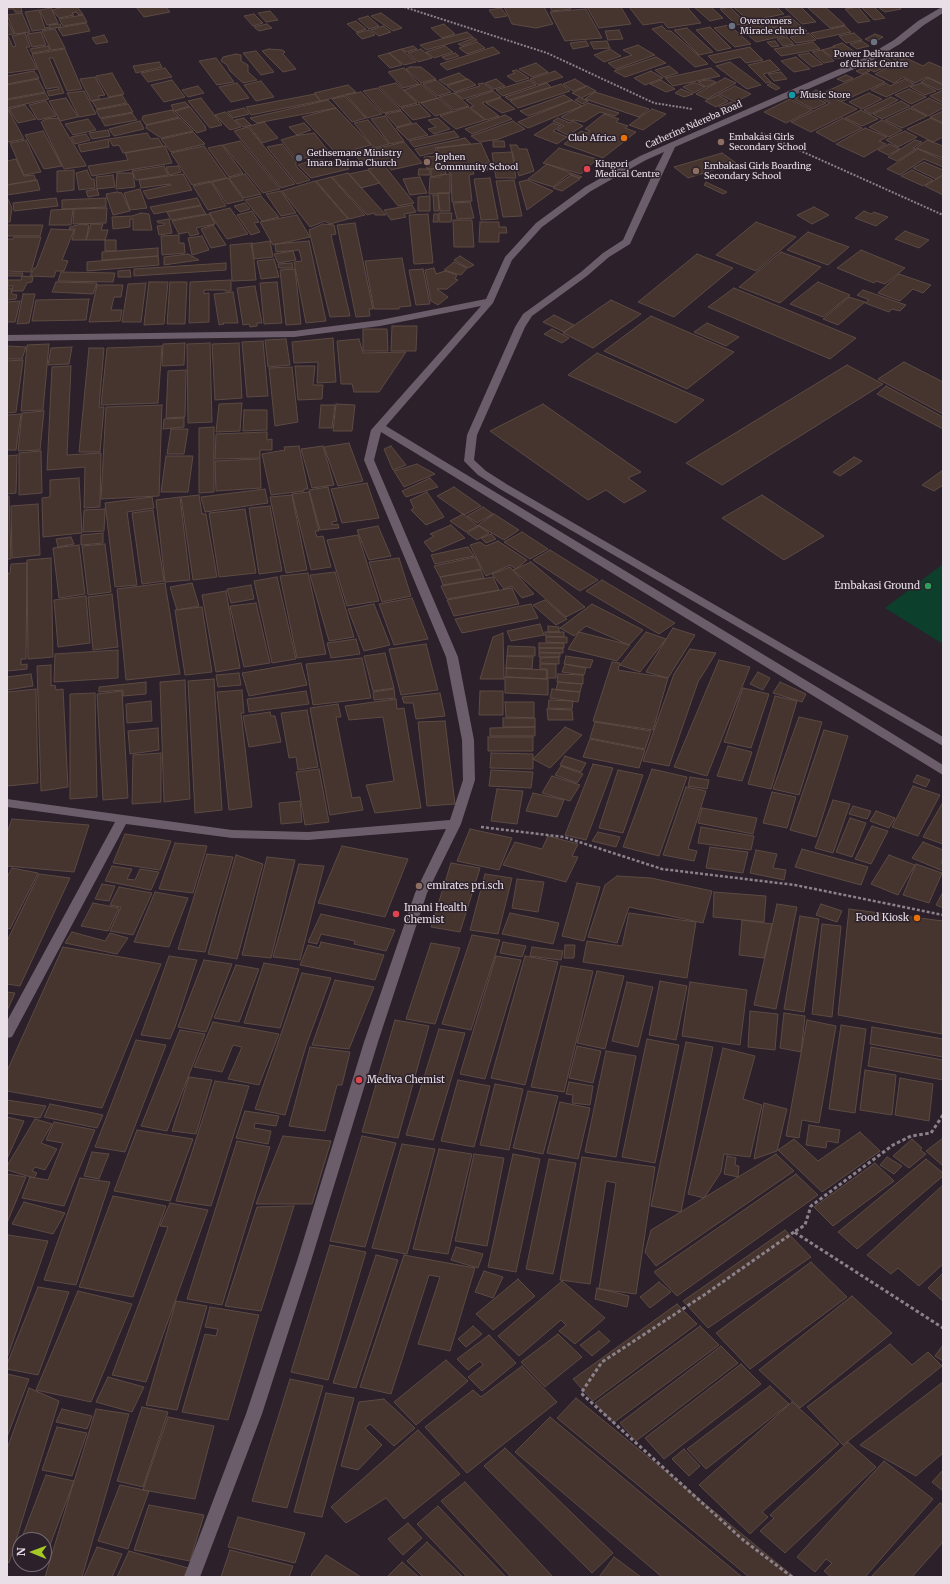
<!DOCTYPE html>
<html>
<head>
<meta charset="utf-8">
<style>
	body { margin:0 }
	#map { position:relative; width:950px; height:1584px; overflow:hidden; background:#2c202b; font-family:Merriweather,serif }
	canvas { display:block }
	.frame { position:absolute; inset:0; border:8px solid #e8dfe7; pointer-events:none }
	.north { position:absolute; left:12px; top:1532px; width:40px; height:40px; box-sizing:border-box; background:#2c202b; border:1px solid #776c76; border-radius:50%; rotate:271deg; font-size:11px; font-weight:700; line-height:16px; text-align:center; color:#e8dfe7 }
	.north::after { content:''; display:block; margin:auto; width:14px; height:18px; background:#a4c824; clip-path:polygon(50% 0,100% 100%,50% 72%,0 100%) }
</style>
</head>
<body>
<div id="map">
<canvas width="950" height="1584"></canvas>
<div class="frame"></div>
<div class="north">N</div>
</div>
<script>
const c = document.querySelector('canvas').getContext('2d');
c.lineJoin = 'round';
function fillPath(path, color) { c.fillStyle = color; c.fill(path, 'evenodd'); }
const shape = rows => new Path2D(rows.map(r => 'M' + r).join(''));
function strokePath(path, color, width, dash) { c.strokeStyle = color; c.lineWidth = width; c.lineCap = dash ? 'butt' : 'round'; c.setLineDash(dash || []); c.stroke(path); }
function label(font, color, halo, rows, align = 'center') {
  c.font = font + ' Merriweather,serif'; c.lineWidth = 3; c.setLineDash([]); c.textBaseline = 'middle'; c.strokeStyle = halo; c.fillStyle = color; for (const [text, x, y, turn = 0] of rows) {
    c.save(); c.translate(x, y); c.rotate((+turn || 0) * Math.PI / 180); c.textAlign = isNaN(turn) ? turn : align; if (halo) c.strokeText(text, 0, 0); c.fillText(text, 0, 0); c.restore();
  }
}
fillPath(shape([
	[943,564,943,644,885,608]
]), '#0c3f2c');
const building = shape([
	[7,7,21,7,22,12,15,12,14,9,7,9,7,7],
	[64,7,77,7,83,14,79,15,76,12,72,13,74,15,59,18,52,10,64,7],
	[136,7,166,7,170,12,144,17,136,7],
	[504,7,544,7,553,24,536,28,512,24,504,7],
	[550,7,570,7,571,9,552,11,550,7],
	[587,7,621,7,631,24,599,28,587,7],
	[629,7,687,7,701,23,668,28,663,22,643,25,629,7],
	[694,7,711,7,723,18,710,21,694,7],
	[730,7,746,23,736,25,720,9,730,7],
	[733,7,777,7,784,14,749,21,733,7],
	[784,7,801,7,816,22,802,24,784,7],
	[807,7,825,7,845,25,830,28,807,7],
	[858,7,870,21,858,23,845,9,858,7],
	[861,7,874,7,885,18,874,20,861,7],
	[878,7,899,7,901,9,885,12,878,7],
	[51,8,58,23,47,25,40,10,51,8],
	[501,8,507,16,495,18,489,10,501,8],
	[586,9,602,38,565,41,550,12,586,9],
	[39,10,45,28,50,27,49,25,60,24,61,27,32,31,25,12,39,10],
	[270,11,278,20,266,22,258,13,270,11],
	[22,13,30,32,15,34,7,15,22,13],
	[381,13,402,28,393,31,371,16,381,13],
	[254,14,263,23,253,26,244,16,254,14],
	[83,15,87,22,63,26,59,19,83,15],
	[368,16,379,26,369,29,358,19,368,16],
	[789,16,807,31,791,35,781,26,748,33,740,26,789,16],
	[7,20,14,34,7,35,7,20],
	[356,21,366,29,357,32,347,24,356,21],
	[86,23,90,31,63,36,58,28,86,23],
	[267,24,272,28,259,31,254,27,267,24],
	[444,24,446,26,455,34,442,38,431,28,444,24],
	[729,25,751,44,735,47,714,28,729,25],
	[383,26,391,32,379,36,371,30,383,26],
	[662,26,667,31,671,31,708,64,695,67,652,29,662,26],
	[845,26,851,32,817,39,811,33,845,26],
	[710,27,731,48,717,51,696,30,710,27],
	[687,28,713,52,699,55,674,30,687,28],
	[779,28,788,35,756,42,747,34,779,28],
	[55,29,65,48,51,50,42,31,55,29],
	[369,30,375,35,362,39,356,33,369,30],
	[619,30,623,39,608,40,605,31,619,30],
	[41,32,46,45,32,47,27,34,41,32],
	[467,32,473,37,426,50,420,45,467,32],
	[25,33,30,47,26,47,37,69,7,73,7,37,8,36,13,47,16,46,12,36,25,33],
	[809,33,816,40,796,43,790,37,809,33],
	[854,33,862,40,846,43,839,36,854,33],
	[875,34,883,37,873,43,865,39,875,34],
	[104,35,108,42,96,44,92,38,104,35],
	[787,37,794,44,783,46,777,39,787,37],
	[474,38,477,40,462,46,458,44,474,38],
	[586,41,589,46,573,49,570,43,586,41],
	[607,41,610,48,594,49,590,42,607,41],
	[775,41,779,46,772,47,767,42,775,41],
	[862,41,869,46,857,49,850,44,862,41],
	[477,42,485,48,467,54,459,48,477,42],
	[813,42,820,49,781,56,774,49,813,42],
	[842,43,855,52,846,55,833,46,842,43],
	[638,45,655,55,616,69,608,63,632,55,623,50,638,45],
	[48,46,50,50,32,53,30,49,48,46],
	[413,46,417,49,406,52,402,49,413,46],
	[445,46,453,52,434,58,426,52,445,46],
	[493,47,500,53,447,70,440,64,493,47],
	[750,47,763,60,746,63,740,57,715,63,708,56,750,47],
	[833,47,846,57,835,59,822,50,833,47],
	[65,49,82,89,67,91,53,58,49,58,64,93,49,96,47,91,59,89,58,87,46,89,32,54,65,49],
	[269,49,282,50,285,52,283,54,296,69,283,72,262,51,269,49],
	[401,49,416,62,404,65,389,53,401,49],
	[421,49,432,58,418,62,408,53,421,49],
	[610,49,621,56,604,62,594,55,610,49],
	[822,50,834,61,824,63,812,52,822,50],
	[256,51,274,72,261,75,243,53,256,51],
	[389,53,402,65,390,68,378,56,389,53],
	[455,53,459,56,446,60,442,57,455,53],
	[809,53,823,64,812,67,798,55,809,53],
	[236,54,241,55,241,61,248,65,248,72,257,80,243,83,230,71,227,65,221,61,223,57,236,54],
	[896,54,905,58,898,61,889,57,896,54],
	[656,57,666,63,625,77,614,71,656,57],
	[796,57,810,69,794,72,781,61,796,57],
	[216,58,234,82,217,85,199,61,216,58],
	[886,58,895,63,874,72,869,69,875,66,872,64,886,58],
	[906,58,923,66,929,62,943,68,943,84,927,77,915,83,904,77,894,83,875,74,906,58],
	[770,60,780,70,763,74,771,82,766,83,748,65,770,60],
	[159,62,162,67,136,73,133,66,159,62],
	[730,62,761,85,747,89,716,66,730,62],
	[536,63,548,72,532,77,519,69,536,63],
	[669,66,678,73,664,77,655,70,669,66],
	[410,67,421,67,436,79,421,83,406,69,410,67],
	[165,68,172,77,148,82,141,73,165,68],
	[404,68,419,84,403,88,388,72,404,68],
	[711,68,720,76,673,86,665,78,711,68],
	[865,68,870,71,862,74,856,71,865,68],
	[517,70,529,78,516,82,507,76,515,73,512,71,517,70],
	[34,71,39,78,7,84,7,76,34,71],
	[555,71,563,77,538,85,530,79,555,71],
	[651,71,663,78,645,85,634,78,651,71],
	[781,72,787,79,774,81,768,74,781,72],
	[112,73,124,94,109,97,96,76,112,73],
	[459,73,467,79,446,85,439,80,459,73],
	[867,73,885,82,843,101,825,92,867,73],
	[846,75,853,78,844,82,837,79,846,75],
	[95,77,105,95,98,96,100,99,91,101,80,79,95,77],
	[725,78,736,83,707,99,696,94,725,78],
	[928,78,943,85,943,88,938,90,921,82,928,78],
	[38,79,45,92,7,99,7,85,38,79],
	[468,79,476,85,455,92,447,86,468,79],
	[496,79,505,86,494,89,485,83,496,79],
	[575,79,586,86,573,91,563,84,575,79],
	[905,79,914,84,886,97,871,90,886,83,890,86,905,79],
	[172,80,185,97,164,102,151,85,172,80],
	[436,80,451,92,438,96,423,84,436,80],
	[529,80,536,85,503,96,496,90,529,80],
	[661,80,675,89,666,92,650,84,661,80],
	[705,80,711,80,716,82,706,87,698,82,705,80],
	[261,81,274,97,256,101,244,85,261,81],
	[237,83,249,98,231,102,219,87,237,83],
	[396,83,417,103,400,107,379,87,396,83],
	[483,83,493,90,463,99,455,93,480,86,478,84,483,83],
	[547,83,551,87,509,100,505,97,547,83],
	[692,83,696,83,705,87,694,93,683,87,692,83],
	[772,83,780,88,776,90,767,85,772,83],
	[921,83,936,91,925,95,910,87,921,83],
	[421,84,438,98,419,103,404,90,421,84],
	[561,84,570,91,518,108,510,101,561,84],
	[348,85,356,92,321,101,314,93,348,85],
	[198,86,204,93,188,97,182,90,198,86],
	[587,86,596,91,581,98,588,101,583,104,575,100,580,97,572,93,587,86],
	[735,86,751,94,735,102,719,94,735,86],
	[378,88,401,110,383,113,363,91,378,88],
	[681,89,693,94,684,97,675,93,681,89],
	[909,89,926,97,911,104,895,95,909,89],
	[816,90,857,109,811,132,791,122,830,103,810,93,816,90],
	[943,90,943,103,930,96,943,90],
	[84,91,96,114,79,117,67,93,84,91],
	[493,91,501,97,482,103,499,116,486,120,470,107,474,106,466,100,493,91],
	[361,92,382,114,367,118,346,95,361,92],
	[595,92,649,109,639,117,585,99,595,92],
	[45,93,49,99,7,108,7,100,45,93],
	[454,93,469,106,454,110,439,97,454,93],
	[806,93,826,103,813,109,794,99,806,93],
	[869,93,882,99,862,109,849,102,869,93],
	[315,94,320,101,251,115,246,107,315,94],
	[122,95,127,103,97,109,92,101,122,95],
	[564,95,572,100,528,116,520,111,564,95],
	[718,95,728,101,716,107,705,101,718,95],
	[345,96,366,118,352,122,332,99,345,96],
	[891,97,898,100,871,114,864,110,891,97],
	[66,98,78,117,60,121,49,101,66,98],
	[201,98,222,125,210,128,188,101,201,98],
	[438,98,453,111,435,116,421,103,438,98],
	[500,98,515,109,502,113,486,103,500,98],
	[929,98,943,105,943,108,928,116,911,107,929,98],
	[790,99,812,110,786,123,764,112,790,99],
	[328,100,336,108,257,123,250,118,328,100],
	[572,100,582,106,528,128,518,122,572,100],
	[46,101,56,116,38,120,29,105,46,101],
	[901,101,910,106,882,119,873,114,901,101],
	[185,102,189,106,174,111,171,105,185,102],
	[731,102,734,104,723,109,719,107,731,102],
	[588,103,619,113,615,116,600,112,584,122,574,120,570,121,561,117,588,103],
	[128,104,133,112,100,118,96,110,128,104],
	[419,104,431,116,413,120,401,108,419,104],
	[25,105,36,119,18,123,9,109,25,105],
	[190,107,205,126,206,130,197,133,175,111,190,107],
	[468,107,485,120,456,129,440,116,468,107],
	[244,108,249,114,233,118,227,112,244,108],
	[336,108,371,145,337,154,302,117,336,108],
	[910,108,927,116,902,128,885,120,910,108],
	[8,109,24,139,8,142,7,139,8,109],
	[652,109,666,114,643,130,629,125,652,109],
	[172,110,179,117,146,125,142,119,143,116,172,110],
	[861,110,878,119,862,126,845,118,861,110],
	[401,111,412,123,397,127,385,114,401,111],
	[943,111,943,123,930,117,943,111],
	[225,112,241,127,230,130,215,115,225,112],
	[132,113,137,120,105,126,101,119,132,113],
	[604,114,619,119,616,122,628,126,625,128,636,132,603,158,564,144,581,131,587,133,590,131,585,129,604,114],
	[505,115,512,119,472,134,465,129,505,115],
	[385,116,404,141,390,144,371,119,385,116],
	[58,118,86,165,86,166,64,169,41,122,46,119,58,118],
	[180,118,193,131,161,138,146,128,147,125,180,118],
	[244,118,251,125,243,127,235,120,244,118],
	[438,118,450,129,434,134,428,129,436,127,428,120,438,118],
	[558,118,570,123,573,121,583,126,568,135,557,130,564,126,553,121,558,118],
	[843,118,862,128,834,142,816,132,843,118],
	[931,118,943,124,943,137,933,142,907,129,931,118],
	[88,119,96,130,73,135,65,124,88,119],
	[368,120,389,144,374,148,354,123,368,120],
	[882,120,902,130,889,137,869,127,882,120],
	[140,121,144,129,114,136,109,129,140,121],
	[513,121,525,129,499,139,480,142,471,136,513,121],
	[264,122,278,138,262,143,249,126,264,122],
	[304,123,311,130,297,135,289,127,304,123],
	[416,123,428,135,408,140,396,128,416,123],
	[553,123,561,126,553,131,567,137,557,144,534,135,553,123],
	[248,127,295,184,281,188,234,131,248,127],
	[865,128,887,137,879,141,886,144,864,157,836,144,865,128],
	[108,130,110,136,92,139,89,133,108,130],
	[43,131,62,166,44,169,25,135,43,131],
	[454,131,459,137,414,147,409,141,454,131],
	[905,131,917,137,898,147,886,140,905,131],
	[193,132,205,144,171,152,161,139,193,132],
	[147,133,151,139,158,138,163,146,123,153,119,145,113,146,109,139,147,133],
	[314,133,329,152,297,160,281,140,294,136,314,133],
	[86,134,90,140,75,144,71,137,86,134],
	[465,138,471,144,435,148,437,152,420,156,415,149,465,138],
	[108,139,109,147,81,152,78,145,108,139],
	[26,140,41,172,24,175,10,143,26,140],
	[915,140,922,142,913,148,916,149,897,161,888,157,915,140],
	[927,140,943,146,943,158,916,148,927,140],
	[240,141,280,189,263,193,223,145,240,141],
	[493,141,504,141,505,147,493,147,493,141],
	[404,142,422,163,391,170,383,160,377,161,373,158,360,161,353,152,374,147,375,149,404,142],
	[481,143,490,163,445,168,437,148,481,143],
	[282,144,296,161,296,166,310,180,297,184,267,147,282,144],
	[889,144,900,149,888,155,878,150,889,144],
	[222,145,243,173,229,177,208,148,222,145],
	[510,145,517,145,519,149,527,149,534,171,519,176,510,145],
	[165,146,172,163,92,176,88,166,128,160,125,153,165,146],
	[204,146,227,178,192,185,171,153,204,146],
	[559,148,597,159,581,174,543,163,559,148],
	[918,149,943,160,943,167,924,159,900,175,887,169,918,149],
	[512,152,516,178,496,178,492,153,512,152],
	[722,153,736,163,688,178,674,167,722,153],
	[440,156,444,168,427,169,424,157,440,156],
	[16,159,24,176,34,175,36,180,7,185,7,161,16,159],
	[312,160,324,160,329,163,341,160,349,169,311,178,298,165,312,160],
	[924,162,943,170,943,175,936,179,913,168,924,162],
	[547,164,582,177,580,178,569,174,553,187,528,179,547,164],
	[384,165,414,203,398,206,368,169,384,165],
	[164,166,168,175,136,180,132,171,164,166],
	[178,166,181,172,169,175,166,167,178,166],
	[474,166,488,166,488,170,474,170,474,166],
	[472,168,474,174,469,175,472,201,452,202,451,174,447,170,472,168],
	[419,169,430,169,430,175,418,175,419,169],
	[431,169,445,169,446,174,431,177,431,169],
	[74,170,74,190,57,192,57,171,74,170],
	[87,170,91,179,94,179,95,188,79,190,76,173,87,170],
	[368,170,380,183,361,188,349,174,368,170],
	[912,170,933,180,923,186,901,176,912,170],
	[117,173,133,173,135,187,116,189,117,173],
	[348,173,386,215,375,215,374,213,367,215,332,177,348,173],
	[183,174,192,190,148,199,143,191,171,185,170,184,141,188,139,180,183,174],
	[245,174,261,194,244,198,229,178,245,174],
	[450,174,450,193,429,194,430,177,440,177,440,175,450,174],
	[113,175,115,187,97,189,96,177,113,175],
	[571,175,580,179,562,191,553,188,571,175],
	[943,175,943,195,925,186,943,175],
	[331,177,365,215,349,219,316,181,331,177],
	[420,177,427,193,410,195,403,179,420,177],
	[228,178,244,200,227,204,212,182,228,178],
	[490,178,498,219,481,220,474,179,490,178],
	[37,180,40,190,7,195,7,185,37,180],
	[514,180,522,216,503,217,496,181,514,180],
	[527,180,553,191,527,210,519,182,527,180],
	[315,181,348,219,330,224,325,221,310,227,282,191,315,181],
	[211,182,226,206,208,210,193,186,211,182],
	[706,182,727,192,723,194,704,185,706,182],
	[97,189,99,195,88,197,86,191,97,189],
	[140,189,147,208,130,210,124,193,140,189],
	[281,191,296,213,281,216,266,194,281,191],
	[117,192,122,193,130,211,113,215,106,194,117,192],
	[438,193,449,193,450,211,440,211,438,193],
	[433,195,438,195,439,211,434,211,433,195],
	[261,196,279,217,262,221,245,200,261,196],
	[430,196,430,211,418,211,418,197,430,196],
	[7,197,12,208,10,222,7,222,7,197],
	[56,198,58,206,14,211,13,203,56,198],
	[106,198,106,207,62,209,62,200,106,198],
	[197,198,201,205,154,214,150,207,197,198],
	[470,202,474,218,457,219,453,203,470,202],
	[245,203,250,209,240,212,234,206,245,203],
	[412,205,416,212,404,214,406,217,391,220,384,210,412,205],
	[201,206,206,214,171,220,167,212,201,206],
	[814,207,829,215,812,224,797,215,814,207],
	[107,208,106,223,73,224,74,209,107,208],
	[230,208,248,234,227,239,209,213,230,208],
	[73,209,71,225,49,225,51,210,73,209],
	[252,211,259,222,254,223,260,232,251,235,237,215,252,211],
	[864,211,871,214,874,212,888,217,876,226,855,218,864,211],
	[141,213,149,214,152,230,133,230,133,219,130,219,130,227,113,229,112,217,132,216,141,213],
	[439,213,452,213,451,222,439,222,439,213],
	[210,214,215,224,196,228,199,234,190,236,188,232,179,234,172,221,210,214],
	[428,214,433,263,414,264,409,215,428,214],
	[434,214,438,214,438,222,433,222,434,214],
	[297,215,310,237,273,245,260,222,297,215],
	[169,219,172,233,159,235,157,226,164,225,164,223,158,223,157,221,169,219],
	[453,220,472,220,474,247,454,247,453,220],
	[480,222,499,222,499,227,506,227,507,233,499,233,499,242,479,242,480,222],
	[756,222,796,237,756,271,716,255,756,222],
	[355,223,373,309,369,309,370,316,356,317,337,225,355,223],
	[82,224,89,225,86,240,72,240,75,229,69,229,70,227,82,224],
	[91,224,103,224,101,230,108,230,105,240,86,240,91,224],
	[323,224,334,225,336,234,331,235,350,316,330,317,309,230,323,224],
	[7,225,43,225,40,236,7,236,7,225],
	[213,225,226,245,211,248,201,229,213,225],
	[51,229,74,230,62,260,68,261,64,271,56,271,54,277,30,276,34,268,36,268,51,229],
	[905,231,929,240,919,248,895,239,905,231],
	[808,232,849,247,828,265,787,250,808,232],
	[179,235,179,243,184,243,185,253,162,255,161,236,179,235],
	[202,236,209,250,192,255,188,238,202,236],
	[14,237,41,237,31,272,7,271,7,239,13,239,14,237],
	[105,240,116,240,116,251,105,251,105,240],
	[270,241,273,257,254,259,251,244,270,241],
	[309,241,326,321,306,323,294,262,302,261,299,250,276,252,275,244,309,241],
	[252,243,256,280,232,281,230,245,252,243],
	[158,248,158,256,102,260,102,252,158,248],
	[861,250,905,268,885,284,876,281,874,283,837,268,861,250],
	[293,251,296,260,278,263,274,254,293,251],
	[781,252,821,267,780,303,739,287,781,252],
	[188,254,199,260,164,265,164,257,188,254],
	[697,254,733,268,674,317,638,302,697,254],
	[158,256,159,265,87,271,87,262,158,256],
	[460,256,474,265,468,268,454,260,460,256],
	[402,258,411,306,399,307,399,309,374,309,365,261,402,258],
	[274,259,279,277,261,279,257,261,274,259],
	[454,262,467,268,461,275,444,270,454,262],
	[226,263,226,270,134,276,134,269,226,263],
	[292,263,293,268,279,268,278,264,292,263],
	[434,268,436,274,445,271,457,275,455,279,458,280,447,289,437,289,448,297,438,305,431,301,425,270,434,268],
	[295,269,301,324,286,325,280,270,295,269],
	[423,269,430,304,416,305,409,270,423,269],
	[130,270,131,277,118,277,118,271,130,270],
	[61,272,115,273,113,282,58,281,61,272],
	[7,273,23,273,22,276,7,276,7,273],
	[899,274,931,285,923,293,913,289,900,301,878,293,899,274],
	[22,276,33,277,32,282,27,283,23,291,12,291,13,286,8,286,8,280,21,280,22,276],
	[231,280,231,291,225,291,225,290,204,290,204,294,209,293,209,322,189,323,190,282,231,280],
	[56,282,97,283,93,294,52,292,56,282],
	[149,282,168,282,164,324,144,325,149,282],
	[170,282,187,282,185,324,167,324,170,282],
	[277,282,282,323,264,324,260,283,277,282],
	[818,282,850,295,823,317,790,304,818,282],
	[146,283,141,322,122,322,128,284,146,283],
	[97,285,123,285,121,297,114,297,111,310,122,310,120,321,89,322,97,285],
	[255,286,262,323,257,323,257,326,250,327,249,324,243,325,237,288,255,286],
	[7,288,11,288,12,294,17,295,16,299,7,300,7,288],
	[734,288,856,338,830,359,708,307,734,288],
	[863,290,906,305,900,311,892,309,889,312,865,303,869,300,857,295,863,290],
	[233,292,238,323,223,323,224,324,219,325,214,294,233,292],
	[23,294,35,294,29,323,17,324,23,294],
	[849,297,865,302,838,325,823,319,849,297],
	[89,299,86,320,32,321,36,300,89,299],
	[611,300,641,314,593,348,563,333,611,300],
	[20,301,15,322,7,322,7,302,20,301],
	[554,315,574,325,564,332,543,322,554,315],
	[651,316,734,352,687,389,604,351,651,316],
	[707,323,739,337,726,346,694,332,707,323],
	[392,326,417,326,416,351,391,351,392,326],
	[363,329,387,329,388,351,363,351,363,329],
	[552,329,569,338,562,343,544,334,552,329],
	[333,338,336,382,317,383,318,362,294,363,292,342,333,338],
	[286,339,290,365,268,367,265,340,286,339],
	[359,339,363,353,406,352,379,392,354,392,352,384,341,384,337,341,359,339],
	[263,341,268,396,247,397,242,342,263,341],
	[185,343,184,365,162,366,163,344,185,343],
	[210,343,212,422,188,423,187,344,210,343],
	[239,343,242,398,215,400,212,344,239,343],
	[49,344,43,410,21,411,27,345,49,344],
	[7,346,26,347,22,359,7,359,7,346],
	[162,346,158,403,101,405,107,348,162,346],
	[72,347,69,364,48,365,51,348,72,347],
	[89,348,104,348,99,407,104,407,100,452,79,452,89,348],
	[597,353,704,400,676,423,568,375,597,353],
	[23,360,16,412,7,413,7,361,23,360],
	[904,362,943,382,943,414,878,379,904,362],
	[847,365,883,384,722,485,686,463,847,365],
	[71,366,67,455,101,453,100,507,84,508,85,467,47,470,52,367,71,366],
	[295,366,315,366,313,385,323,385,322,399,298,400,295,366],
	[292,367,298,422,275,426,269,368,292,367],
	[186,370,185,417,166,418,168,371,186,370],
	[886,386,943,417,943,429,877,394,886,386],
	[242,403,240,431,216,432,219,404,242,403],
	[336,404,355,405,352,431,333,431,336,404],
	[543,404,641,472,628,478,646,491,624,503,606,490,588,500,490,431,543,404],
	[162,405,159,496,101,499,106,407,162,405],
	[321,405,335,405,332,428,319,428,321,405],
	[244,410,267,410,267,430,243,431,244,410],
	[44,411,40,450,18,451,22,413,44,411],
	[21,414,16,450,7,450,7,415,21,414],
	[184,418,184,427,163,429,164,419,184,418],
	[214,427,214,492,199,493,199,428,214,427],
	[171,429,188,429,184,454,167,454,171,429],
	[267,432,267,440,272,439,272,450,260,450,260,458,215,459,216,434,267,432],
	[349,443,363,481,338,486,324,447,349,443],
	[299,446,308,489,304,489,304,491,271,495,262,454,285,450,284,447,299,446],
	[323,446,334,485,312,488,301,449,323,446],
	[391,446,406,465,393,470,384,449,391,446],
	[41,451,42,493,19,495,19,453,41,451],
	[17,455,16,493,7,494,7,456,17,455],
	[166,456,193,456,188,492,161,492,166,456],
	[854,457,862,461,840,476,833,472,854,457],
	[260,459,261,488,216,491,215,461,260,459],
	[417,464,435,474,404,487,394,471,417,464],
	[943,470,943,485,934,491,922,485,943,470],
	[79,478,82,533,43,537,42,498,50,497,50,480,79,478],
	[430,478,438,487,406,497,402,491,430,478],
	[367,483,379,518,342,523,331,489,367,483],
	[328,487,337,521,332,522,332,525,338,524,339,528,320,530,309,490,328,487],
	[454,487,481,506,464,515,437,496,454,487],
	[265,489,268,503,205,512,201,497,265,489],
	[309,492,319,531,315,531,317,537,323,536,331,567,311,570,292,494,309,492],
	[427,492,444,517,426,525,411,510,414,508,410,500,427,492],
	[199,495,202,514,206,514,217,577,193,580,181,497,199,495],
	[292,495,307,570,286,573,270,497,292,495],
	[762,495,824,536,784,560,722,518,762,495],
	[7,496,9,496,11,559,7,559,7,496],
	[152,497,154,508,127,512,137,585,115,587,105,503,152,497],
	[180,497,190,580,165,582,156,500,180,497],
	[38,504,40,555,12,558,11,506,38,504],
	[270,506,282,571,259,574,249,508,270,506],
	[483,507,493,514,477,523,467,516,483,507],
	[105,509,104,531,83,532,84,510,105,509],
	[245,509,256,573,219,577,209,513,245,509],
	[153,510,164,581,142,584,132,513,153,510],
	[463,514,478,526,466,532,450,521,463,514],
	[494,514,519,530,504,540,478,525,494,514],
	[451,525,465,538,432,552,424,542,434,536,430,534,451,525],
	[378,526,391,556,369,560,357,530,378,526],
	[479,526,489,533,477,540,467,533,479,526],
	[522,532,548,549,530,559,504,542,522,532],
	[103,533,103,543,81,545,81,535,103,533],
	[491,534,496,539,486,543,481,538,491,534],
	[358,535,379,601,347,606,327,540,358,535],
	[71,537,74,544,58,547,56,539,71,537],
	[498,541,527,560,516,569,510,565,486,576,470,545,480,542,486,546,498,541],
	[105,544,111,592,88,595,82,546,105,544],
	[79,545,85,594,59,598,53,548,79,545],
	[468,547,474,556,435,564,431,555,468,547],
	[550,550,598,580,580,591,533,560,550,550],
	[475,557,481,569,440,577,434,566,475,557],
	[51,558,53,657,28,659,27,560,51,558],
	[399,558,411,596,382,602,369,562,399,558],
	[531,562,585,607,566,617,513,570,531,562],
	[27,563,26,659,21,659,21,665,27,664,27,669,7,671,7,574,10,573,11,564,27,563],
	[510,567,534,594,522,598,512,586,504,589,492,574,510,567],
	[481,570,484,578,443,585,440,577,481,570],
	[335,572,354,637,329,641,310,575,335,572],
	[308,573,326,654,297,658,280,576,308,573],
	[277,577,296,659,272,663,254,581,277,577],
	[493,577,499,590,447,599,441,586,493,577],
	[602,580,675,623,659,634,586,591,602,580],
	[165,583,180,674,126,680,117,589,165,583],
	[192,583,199,606,177,610,170,587,192,583],
	[251,585,254,599,231,603,227,589,251,585],
	[512,588,519,604,454,616,447,600,512,588],
	[226,591,240,668,216,672,202,595,226,591],
	[112,594,118,647,93,650,88,597,112,594],
	[86,596,90,643,58,647,54,600,86,596],
	[412,598,428,639,394,645,379,604,412,598],
	[545,600,567,619,556,625,533,605,545,600],
	[256,603,270,663,244,667,230,606,256,603],
	[374,604,390,645,364,651,348,609,374,604],
	[531,604,538,618,462,633,455,619,531,604],
	[592,604,643,630,629,645,586,626,574,636,560,628,592,604],
	[202,607,212,672,185,675,175,610,202,607],
	[540,624,544,635,511,641,507,631,540,624],
	[548,626,559,627,559,632,548,632,548,626],
	[673,628,695,635,668,678,646,672,673,628],
	[545,632,564,632,564,637,545,636,545,632],
	[579,632,630,645,617,661,568,649,579,632],
	[646,632,666,639,640,672,620,665,646,632],
	[503,633,504,679,480,679,493,637,503,633],
	[546,637,567,637,567,643,546,642,546,637],
	[356,639,360,654,331,658,327,643,356,639],
	[539,643,564,643,564,648,539,648,539,643],
	[426,644,438,690,401,695,389,649,426,644],
	[508,646,535,647,535,656,507,656,508,646],
	[539,648,563,648,563,653,539,652,539,648],
	[690,649,716,653,698,682,669,766,643,761,674,674,690,649],
	[118,650,118,678,54,682,55,654,118,650],
	[385,653,394,688,373,691,364,656,385,653],
	[539,653,560,653,560,657,539,657,539,653],
	[507,656,533,657,532,669,506,668,507,656],
	[566,656,593,660,590,668,564,664,566,656],
	[559,657,559,664,540,663,540,658,559,657],
	[362,658,371,698,313,705,306,664,362,658],
	[719,660,750,667,707,776,674,767,719,660],
	[612,662,620,663,618,670,668,678,653,730,593,721,612,662],
	[301,663,307,685,249,696,242,673,301,663],
	[540,664,556,664,556,678,547,678,547,669,540,669,540,664],
	[565,664,586,668,584,675,562,672,565,664],
	[51,665,51,686,55,685,56,690,63,689,68,787,41,791,37,666,51,665],
	[506,668,547,670,547,679,506,677,506,668],
	[758,672,770,678,763,690,750,684,758,672],
	[239,673,241,685,218,687,216,675,239,673],
	[31,674,33,686,7,690,7,677,31,674],
	[558,674,583,675,583,684,557,682,558,674],
	[505,677,548,679,548,695,505,693,505,677],
	[214,679,222,810,195,813,188,681,214,679],
	[185,680,190,799,164,802,160,682,185,680],
	[146,682,146,694,123,696,123,690,99,692,99,687,146,682],
	[558,682,582,684,580,692,556,690,558,682],
	[780,682,806,694,802,702,773,693,780,682],
	[743,688,769,694,751,748,724,742,743,688],
	[36,689,38,783,7,786,7,692,36,689],
	[394,689,395,698,374,700,373,692,394,689],
	[552,689,580,692,578,702,550,698,552,689],
	[242,690,244,713,241,713,252,807,229,810,217,692,242,690],
	[122,691,128,798,103,800,97,694,122,691],
	[306,691,309,704,249,712,247,699,306,691],
	[480,691,503,691,503,715,479,715,480,691],
	[95,693,97,797,70,799,70,694,95,693],
	[440,693,445,716,416,719,413,703,404,703,402,697,440,693],
	[775,696,797,701,771,789,748,784,775,696],
	[396,699,397,709,404,708,421,808,375,813,366,785,394,781,383,717,349,720,345,706,396,699],
	[549,700,573,701,572,709,548,708,549,700],
	[151,701,152,721,127,723,126,704,151,701],
	[505,702,534,702,534,718,506,717,505,702],
	[338,704,341,717,336,717,352,798,360,797,363,810,330,815,310,708,338,704],
	[547,709,572,710,573,720,548,720,547,709],
	[307,710,318,767,298,770,296,757,289,758,281,713,307,710],
	[270,712,271,716,275,716,281,742,249,747,243,716,270,712],
	[799,717,822,722,799,795,773,789,799,717],
	[503,718,535,718,535,727,503,727,503,718],
	[445,721,455,804,427,806,418,722,445,721],
	[595,722,651,731,645,749,590,738,595,722],
	[535,727,535,736,490,736,490,728,535,727],
	[565,727,582,735,550,768,533,759,565,727],
	[158,728,159,750,130,754,128,731,158,728],
	[824,730,848,736,816,837,790,830,824,730],
	[488,737,533,737,533,751,488,751,488,737],
	[590,739,645,750,639,768,583,757,590,739],
	[728,746,752,752,742,781,717,776,728,746],
	[161,753,161,802,132,804,133,755,161,753],
	[491,753,533,754,533,769,490,768,491,753],
	[565,756,586,763,581,772,560,765,565,756],
	[593,764,613,768,586,840,565,835,593,764],
	[561,766,583,774,577,783,555,775,561,766],
	[319,769,329,822,305,825,296,772,319,769],
	[652,769,687,777,659,856,623,847,652,769],
	[491,770,533,772,531,788,489,786,491,770],
	[618,770,643,775,623,833,599,828,618,770],
	[917,775,930,780,926,787,913,782,917,775],
	[552,776,580,785,570,801,542,793,552,776],
	[690,777,709,780,707,789,688,786,690,777],
	[913,786,940,795,918,836,892,827,913,786],
	[686,787,706,791,688,849,697,851,694,861,663,855,686,787],
	[497,789,523,791,517,824,491,821,497,789],
	[772,792,796,797,787,828,763,823,772,792],
	[533,793,564,800,557,817,526,811,533,793],
	[833,800,850,804,833,853,815,848,833,800],
	[300,801,302,822,281,824,279,803,300,801],
	[943,802,943,844,923,837,943,802],
	[853,806,871,811,867,819,849,814,853,806],
	[702,808,757,818,753,834,698,823,702,808],
	[876,811,895,818,889,828,870,821,876,811],
	[850,818,866,823,852,857,836,852,850,818],
	[12,819,89,825,74,872,7,866,7,833,12,819],
	[872,826,888,831,871,864,855,859,872,826],
	[701,827,754,836,751,850,698,843,701,827],
	[470,829,512,838,499,870,457,861,470,829],
	[598,832,620,837,616,847,592,841,598,832],
	[125,834,171,841,160,870,113,863,125,834],
	[548,836,578,844,572,856,578,857,566,882,503,865,515,842,542,849,548,836],
	[923,842,943,850,943,859,941,863,943,864,943,871,912,858,923,842],
	[175,843,207,846,193,893,159,889,175,843],
	[342,846,408,859,385,917,318,903,342,846],
	[710,847,748,852,743,873,706,868,710,847],
	[802,849,868,867,861,885,795,867,802,849],
	[756,850,777,854,773,868,786,870,784,880,750,873,756,850],
	[207,854,233,857,205,952,178,949,207,854],
	[236,855,263,864,237,959,208,954,236,855],
	[889,855,915,865,898,895,871,884,889,855],
	[267,857,295,860,271,958,242,955,267,857],
	[451,863,480,868,460,932,431,927,451,863],
	[299,864,324,866,300,960,273,957,299,864],
	[916,864,942,873,929,903,903,895,916,864],
	[112,866,132,869,127,879,135,880,140,869,159,872,151,890,105,881,112,866],
	[12,868,38,873,10,929,7,928,7,877,12,868],
	[39,874,70,878,20,986,7,984,7,941,39,874],
	[485,874,512,878,498,934,470,930,485,874],
	[617,876,651,878,712,891,703,923,629,907,617,943,588,937,605,885,617,876],
	[517,879,544,882,538,912,512,908,517,879],
	[577,883,600,887,584,941,562,936,577,883],
	[102,884,115,886,109,901,95,899,102,884],
	[119,887,152,893,133,935,110,931,121,907,110,905,119,887],
	[155,892,188,898,169,947,134,942,155,892],
	[714,892,766,896,764,922,713,917,714,892],
	[943,892,943,908,936,905,943,892],
	[93,903,119,908,108,931,81,926,93,903],
	[777,904,797,907,776,1009,754,1005,777,904],
	[821,904,842,911,837,922,816,915,821,904],
	[849,909,943,921,942,1034,838,1015,849,909],
	[510,913,559,923,553,944,502,934,510,913],
	[629,913,696,922,687,978,583,962,587,941,622,946,629,913],
	[321,914,395,930,386,951,354,944,355,941,321,934,317,944,308,942,321,914],
	[800,916,819,919,804,1012,784,1009,800,916],
	[742,920,772,924,764,958,739,955,742,920],
	[822,924,841,926,832,1017,812,1014,822,924],
	[72,932,105,941,110,933,128,938,117,954,65,943,72,932],
	[472,935,500,940,471,1030,442,1024,472,935],
	[321,942,384,955,375,980,300,965,308,945,319,948,321,942],
	[503,942,526,946,522,957,500,953,503,942],
	[431,943,460,948,435,1024,406,1019,431,943],
	[565,945,575,945,574,958,564,958,565,945],
	[63,947,161,964,102,1108,7,1091,7,1071,63,947],
	[532,947,563,951,561,960,530,956,532,947],
	[169,956,197,960,175,1027,170,1039,141,1035,169,956],
	[496,956,521,960,485,1079,460,1074,496,956],
	[525,956,558,962,525,1085,491,1078,525,956],
	[204,960,232,964,206,1032,178,1027,204,960],
	[264,963,299,969,280,1028,244,1023,264,963],
	[236,965,259,969,239,1022,214,1018,236,965],
	[561,966,593,971,564,1092,531,1087,561,966],
	[597,971,624,976,605,1049,577,1043,597,971],
	[302,973,331,978,307,1043,285,1115,255,1109,302,973],
	[335,980,374,987,349,1049,312,1045,335,980],
	[660,981,687,986,676,1040,649,1035,660,981],
	[627,982,653,987,638,1047,612,1041,627,982],
	[690,982,747,990,740,1045,682,1036,690,982],
	[7,992,15,993,7,1011,7,992],
	[750,1011,778,1014,775,1050,748,1047,750,1011],
	[784,1013,805,1016,801,1052,780,1048,784,1013],
	[395,1020,429,1026,398,1138,362,1132,395,1020],
	[807,1020,836,1026,819,1123,802,1120,799,1138,786,1136,807,1020],
	[213,1022,279,1034,259,1085,228,1079,242,1047,233,1045,222,1072,194,1067,213,1022],
	[841,1025,866,1029,855,1113,829,1109,841,1025],
	[872,1027,943,1039,943,1057,870,1044,872,1027],
	[439,1029,465,1033,433,1140,406,1135,439,1029],
	[180,1030,205,1034,167,1131,141,1126,180,1030],
	[647,1039,679,1045,655,1163,622,1157,647,1039],
	[136,1040,166,1045,125,1152,95,1147,136,1040],
	[686,1042,713,1047,681,1212,651,1206,686,1042],
	[577,1046,601,1051,593,1083,569,1078,577,1046],
	[310,1047,350,1052,342,1085,337,1085,325,1131,289,1126,310,1047],
	[871,1047,943,1060,943,1080,868,1066,871,1047],
	[723,1048,755,1056,743,1099,762,1105,750,1157,724,1154,721,1172,704,1198,688,1194,723,1048],
	[606,1051,636,1056,616,1157,585,1152,606,1051],
	[865,1070,896,1075,892,1115,860,1110,865,1070],
	[189,1077,212,1080,196,1134,172,1131,189,1077],
	[900,1078,933,1084,929,1121,895,1115,900,1078],
	[458,1080,490,1086,474,1147,441,1141,458,1080],
	[215,1081,249,1086,211,1206,176,1201,215,1081],
	[569,1082,593,1086,590,1105,572,1103,573,1095,566,1094,569,1082],
	[495,1084,523,1089,509,1150,480,1145,495,1084],
	[528,1091,558,1096,543,1154,513,1148,528,1091],
	[7,1100,46,1106,40,1118,7,1113,7,1100],
	[560,1102,590,1108,578,1159,547,1153,560,1102],
	[764,1103,787,1109,777,1151,754,1159,764,1103],
	[50,1104,103,1115,97,1128,44,1117,50,1104],
	[245,1111,279,1116,276,1126,255,1123,254,1128,271,1131,268,1144,236,1138,245,1111],
	[7,1117,24,1121,7,1159,7,1117],
	[35,1119,52,1124,41,1143,57,1149,45,1170,35,1167,32,1171,37,1173,34,1178,7,1170,7,1166,35,1119],
	[54,1122,95,1130,64,1206,22,1198,30,1177,48,1180,63,1143,46,1140,54,1122],
	[809,1125,840,1130,838,1143,827,1141,826,1148,806,1145,809,1125],
	[137,1130,193,1139,170,1201,114,1191,137,1130],
	[860,1132,880,1151,822,1192,778,1150,794,1139,818,1161,860,1132],
	[283,1136,331,1141,312,1204,256,1204,283,1136],
	[362,1136,396,1143,365,1247,330,1241,362,1136],
	[943,1138,943,1166,926,1151,943,1138],
	[912,1139,922,1148,920,1150,926,1154,909,1168,893,1156,912,1139],
	[237,1141,270,1147,222,1305,187,1299,237,1141],
	[402,1144,435,1149,407,1254,372,1248,402,1144],
	[439,1149,472,1154,448,1254,413,1249,439,1149],
	[92,1152,109,1154,99,1179,84,1176,92,1152],
	[474,1154,504,1158,487,1246,455,1241,474,1154],
	[513,1154,540,1159,516,1272,488,1267,513,1154],
	[776,1154,794,1171,656,1266,645,1252,651,1230,776,1154],
	[727,1156,736,1158,735,1165,739,1166,738,1177,724,1174,727,1156],
	[582,1157,655,1167,636,1294,599,1289,616,1183,606,1181,590,1284,560,1280,582,1157],
	[887,1157,902,1166,894,1174,880,1165,887,1157],
	[549,1159,576,1163,553,1274,526,1269,549,1159],
	[926,1159,943,1173,943,1176,857,1249,838,1232,926,1159],
	[875,1163,894,1181,833,1226,814,1207,875,1163],
	[7,1174,26,1177,7,1223,7,1174],
	[796,1174,818,1195,677,1296,654,1272,796,1174],
	[80,1178,110,1182,76,1285,44,1280,80,1178],
	[943,1185,943,1264,919,1286,898,1268,891,1274,867,1255,943,1185],
	[113,1196,166,1206,133,1297,79,1287,113,1196],
	[24,1202,65,1213,53,1234,12,1224,24,1202],
	[170,1203,208,1210,146,1382,112,1375,168,1227,160,1226,170,1203],
	[294,1206,261,1311,225,1306,257,1207,294,1206],
	[785,1230,811,1257,708,1328,683,1301,785,1230],
	[8,1235,48,1241,7,1358,7,1238,8,1235],
	[330,1245,366,1252,328,1380,291,1372,330,1245],
	[456,1247,483,1254,478,1268,451,1260,456,1247],
	[376,1255,398,1260,356,1388,333,1383,376,1255],
	[404,1255,475,1268,450,1351,418,1344,440,1277,429,1275,391,1394,360,1387,404,1255],
	[811,1262,847,1297,750,1369,716,1333,811,1262],
	[484,1271,503,1277,493,1298,475,1292,484,1271],
	[943,1273,943,1301,928,1288,943,1273],
	[518,1279,535,1296,493,1330,476,1314,518,1279],
	[562,1281,605,1318,575,1344,559,1331,566,1325,561,1320,519,1356,498,1336,562,1281],
	[659,1282,671,1292,650,1308,640,1297,659,1282],
	[38,1287,69,1292,38,1375,7,1369,7,1364,38,1287],
	[597,1288,629,1296,627,1307,595,1299,597,1288],
	[78,1291,132,1304,91,1402,36,1390,78,1291],
	[852,1296,892,1333,800,1408,759,1370,852,1296],
	[176,1301,207,1306,177,1410,146,1405,176,1301],
	[677,1304,697,1324,593,1401,573,1379,677,1304],
	[210,1307,259,1315,228,1420,182,1412,205,1334,216,1336,218,1329,205,1327,210,1307],
	[473,1326,482,1334,466,1347,458,1339,473,1326],
	[700,1326,719,1345,613,1423,595,1403,700,1326],
	[599,1331,610,1341,592,1356,580,1345,599,1331],
	[558,1334,582,1357,545,1387,521,1362,558,1334],
	[489,1335,516,1363,482,1391,468,1377,483,1365,480,1361,468,1370,457,1359,489,1335],
	[890,1344,912,1365,928,1352,942,1366,843,1445,807,1407,890,1344],
	[943,1345,943,1361,935,1356,943,1345],
	[721,1346,738,1363,636,1441,620,1423,721,1346],
	[446,1360,468,1381,416,1425,394,1402,446,1360],
	[741,1364,761,1384,664,1459,645,1438,741,1364],
	[522,1366,557,1402,467,1473,425,1427,473,1390,481,1397,522,1366],
	[7,1374,29,1379,7,1437,7,1374],
	[108,1377,144,1387,132,1412,96,1402,108,1377],
	[290,1379,323,1386,287,1508,252,1501,290,1379],
	[943,1382,943,1453,916,1476,860,1445,943,1382],
	[770,1386,789,1404,706,1469,687,1449,770,1386],
	[29,1388,59,1401,9,1563,7,1561,7,1449,29,1388],
	[326,1393,354,1398,322,1517,294,1512,326,1393],
	[576,1398,793,1576,792,1577,749,1577,557,1418,576,1398],
	[384,1399,415,1428,394,1446,370,1424,365,1428,382,1445,358,1470,341,1466,359,1402,384,1399],
	[792,1402,839,1444,762,1512,768,1517,750,1534,699,1485,792,1402],
	[142,1407,168,1412,143,1487,117,1481,142,1407],
	[62,1409,92,1416,87,1429,56,1422,62,1409],
	[96,1409,129,1414,82,1577,45,1577,96,1409],
	[168,1417,214,1426,195,1499,143,1490,168,1417],
	[550,1417,742,1577,662,1577,515,1452,550,1417],
	[57,1427,87,1433,72,1476,42,1470,57,1427],
	[418,1430,460,1474,404,1519,386,1498,346,1523,331,1507,418,1430],
	[848,1442,876,1467,785,1553,760,1531,774,1518,770,1515,848,1442],
	[505,1448,613,1553,592,1573,484,1466,505,1448],
	[684,1449,700,1466,689,1476,672,1459,684,1449],
	[884,1461,933,1499,865,1577,831,1577,824,1571,832,1563,826,1559,815,1572,797,1557,884,1461],
	[943,1470,943,1491,932,1482,943,1470],
	[46,1475,74,1481,44,1561,44,1540,21,1540,46,1475],
	[465,1482,553,1577,511,1577,441,1501,465,1482],
	[120,1485,149,1491,128,1549,98,1541,120,1485],
	[940,1503,943,1505,943,1542,912,1577,871,1577,940,1503],
	[149,1505,204,1515,190,1561,134,1550,149,1505],
	[438,1506,506,1577,467,1577,417,1524,438,1506],
	[238,1517,305,1533,295,1563,228,1547,238,1517],
	[408,1523,422,1538,403,1555,388,1539,408,1523],
	[427,1542,463,1577,423,1577,407,1561,427,1542],
	[20,1544,20,1561,14,1559,20,1544],
	[97,1547,122,1554,112,1577,84,1577,97,1547],
	[230,1550,293,1566,289,1577,221,1577,230,1550],
	[129,1551,188,1568,184,1577,117,1577,129,1551],
	[326,1555,361,1577,313,1577,311,1575,326,1555],
	[614,1557,641,1577,599,1577,614,1557],
	[402,1562,419,1577,387,1577,402,1562]
]);
fillPath(building, '#46352f');
strokePath(building, '#5c4a43', 1);
strokePath(shape([
	[404,7,547,53,654,103,692,109],
	[761,133,943,215]
]), '#8c828b', 2, [2, 1.5]);
strokePath(shape([
	[481,827,564,837,662,869,795,885,943,915]
]), '#8c828b', 2.5, [3, 2]);
strokePath(shape([
	[943,1115,931,1133,911,1136,893,1145,811,1206,805,1225,794,1232,943,1328],
	[792,1577,742,1539,581,1393,602,1362,704,1295,794,1232]
]), '#8c828b', 3, [3.5, 2.5]);
fillPath(shape([
	[940,8,943,8,943,13,924,25,900,44,868,63,675,147,630,244,609,257,587,276,532,316,525,327,477,435,474,460,486,471,508,485,943,737,943,746,500,489,478,475,464,461,467,435,515,327,523,314,581,272,603,253,623,240,650,180,664,152,646,160,591,191,542,227,512,260,493,303,386,426,817,687,943,765,943,775,381,432,374,460,458,657,474,740,475,780,461,824,427,893,378,1042,311,1261,262,1414,200,1577,184,1577,246,1414,297,1261,364,1042,415,893,446,829,308,840,232,838,126,824,12,1037,7,1038,7,1021,115,822,7,807,7,799,232,830,308,832,450,820,463,780,462,740,446,657,364,460,371,430,481,306,380,326,294,337,7,341,7,335,294,331,380,320,486,299,505,257,536,223,585,187,640,156,862,59,894,40,918,21,940,8]
]), '#6c5d6a');
for (const [x, y, r, color] of [
	[732,26,4,"#6b7280"],
	[874,42,4,"#6b7280"],
	[792,95,4,"#0f9aa8"],
	[624,138,4,"#e8710a"],
	[721,142,4,"#8d6e63"],
	[299,158,4,"#6b7280"],
	[427,162,4,"#8d6e63"],
	[587,169,4,"#e0444e"],
	[696,171,4,"#8d6e63"],
	[928,586,4,"#2e9e5b"],
	[419,886,4,"#8d6e63"],
	[396,914,4,"#e0444e"],
	[917,918,4,"#e8710a"],
	[359,1080,4,"#e0444e"]
]) { const dot = new Path2D(); dot.arc(x, y, r, 0, 2 * Math.PI); c.fillStyle = color; c.fill(dot); strokePath(dot, '#2c202b', 1.5); }
label('9px', '#e8dfe7', '#2c202b', [
	["Overcomers",740,21],
	["Miracle church",740,31],
	["Power Delivarance",874,54,"center"],
	["of Christ Centre",874,64,"center"],
	["Music Store",800,95],
	["Embakasi Girls",729,137],
	["Secondary School",729,147],
	["Club Africa",616,138,"right"],
	["Gethsemane Ministry",307,153],
	["Imara Daima Church",307,163],
	["Jophen",435,157],
	["Community School",435,167],
	["Kingori",595,164],
	["Medical Centre",595,174],
	["Embakasi Girls Boarding",704,166],
	["Secondary School",704,176]
], 'left');
label('9px', '#e8dfe7', '#2c202b', [
	["Catherine Ndereba Road",694,125,-24]
]);
label('10px', '#e8dfe7', '#2c202b', [
	["Embakasi Ground",920,586,"right"],
	["emirates pri.sch",427,886],
	["Imani Health",404,908],
	["Chemist",404,920],
	["Food Kiosk",909,918,"right"],
	["Mediva Chemist",367,1080]
], 'left');
</script>
</body>
</html>
